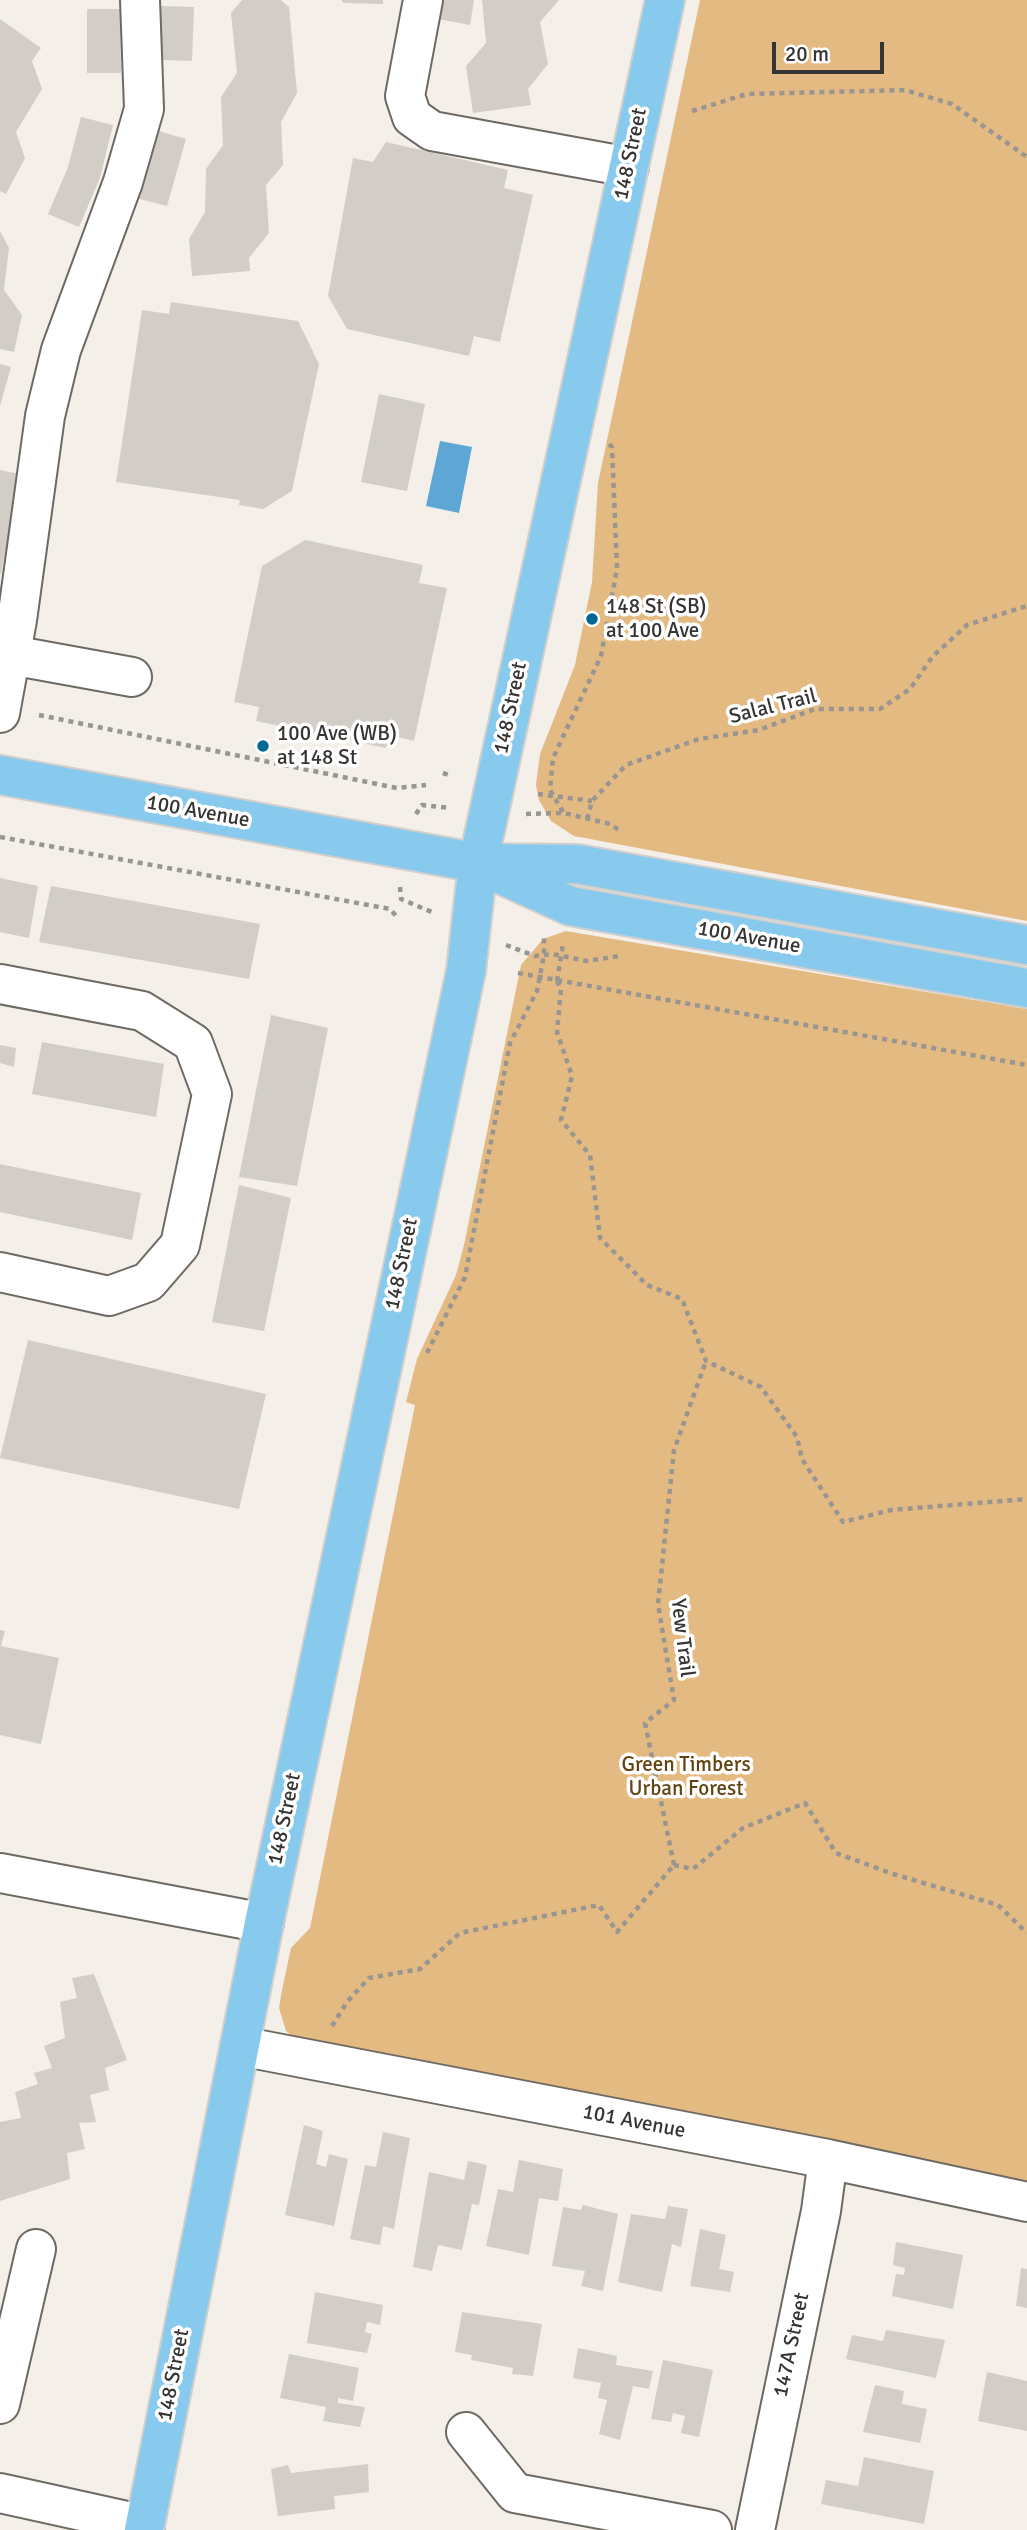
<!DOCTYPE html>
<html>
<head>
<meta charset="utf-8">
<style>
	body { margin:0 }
	#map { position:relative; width:1027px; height:2530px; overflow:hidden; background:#f4efe8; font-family:Signika,sans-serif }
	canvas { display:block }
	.scale { position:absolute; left:772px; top:42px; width:112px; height:32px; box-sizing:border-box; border:4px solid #373533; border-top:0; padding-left:9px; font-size:21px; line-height:24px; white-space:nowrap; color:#373533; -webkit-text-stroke:5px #fff; paint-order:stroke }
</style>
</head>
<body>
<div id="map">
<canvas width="1027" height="2530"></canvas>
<div class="scale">20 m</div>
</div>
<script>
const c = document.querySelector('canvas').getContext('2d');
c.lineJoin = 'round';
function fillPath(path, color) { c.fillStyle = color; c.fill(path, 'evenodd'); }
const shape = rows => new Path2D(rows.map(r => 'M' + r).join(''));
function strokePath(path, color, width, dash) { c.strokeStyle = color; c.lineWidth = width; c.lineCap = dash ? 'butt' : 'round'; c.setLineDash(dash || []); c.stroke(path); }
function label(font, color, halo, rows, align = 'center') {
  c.font = font + ' Signika,sans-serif'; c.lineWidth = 7; c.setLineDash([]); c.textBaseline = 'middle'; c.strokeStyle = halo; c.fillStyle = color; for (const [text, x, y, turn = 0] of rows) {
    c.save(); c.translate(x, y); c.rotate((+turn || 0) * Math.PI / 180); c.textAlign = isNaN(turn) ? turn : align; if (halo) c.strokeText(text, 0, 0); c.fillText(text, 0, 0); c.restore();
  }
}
fillPath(shape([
	[700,0,1027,0,1027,921,574,836,551,821,539,800,536,785,540,754,575,665,592,582,598,483],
	[566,931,1027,1009,1027,2192,302,2044,286,2031,279,2008,282,1990,291,1948,310,1928,415,1405,406,1402,417,1359,456,1275,464,1245,521,965,543,939]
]), '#e4ba83');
fillPath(shape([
	[440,441,472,447,459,513,426,506]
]), '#5ea7d4');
fillPath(shape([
	[242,0,281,0,289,7,297,93,281,122,283,165,266,185,269,233,249,258,250,271,192,276,189,239,205,212,206,169,223,145,221,97,237,73,231,13],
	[341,0,383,0,383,4,344,3],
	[442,0,474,0,470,25,438,19],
	[482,0,559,0,540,22,548,64,528,89,531,105,473,113,466,66,486,43],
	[161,6,194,7,192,61,160,60],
	[87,9,120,9,121,73,87,73],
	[0,19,41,48,32,61,42,89,16,132,25,158,6,194,0,191],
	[81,117,113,125,100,178,79,227,48,214,68,167],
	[155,130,186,139,167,206,136,198],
	[386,142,508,170,504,188,533,195,500,342,474,336,469,356,347,329,328,296,353,158,373,162],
	[0,231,9,248,4,290,22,315,14,352,0,349],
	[171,302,298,321,319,364,292,491,263,509,239,505,240,500,116,482,142,310,169,314],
	[0,364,11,367,0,406],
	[379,394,425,404,407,491,361,482],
	[0,470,20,474,1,574,0,574],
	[305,540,423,565,419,583,447,588,414,741,389,735,386,748,256,721,259,707,234,702,262,566],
	[0,878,38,886,29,938,0,932],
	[51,886,260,924,249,979,39,942],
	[271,1015,328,1028,297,1186,239,1177],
	[42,1042,164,1064,156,1117,32,1094],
	[0,1045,16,1048,14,1067,0,1063],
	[0,1164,141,1193,132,1240,0,1212],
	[239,1185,291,1198,264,1331,212,1322],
	[28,1340,266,1394,239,1509,0,1458],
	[0,1630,5,1631,1,1646,59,1658,41,1744,0,1735],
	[94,1974,127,2060,105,2068,109,2090,90,2095,96,2122,79,2123,85,2149,67,2153,70,2179,0,2201,0,2122,21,2118,15,2092,38,2084,34,2073,52,2068,44,2046,65,2038,60,2002,77,1998,72,1978],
	[304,2125,323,2131,316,2164,326,2167,329,2154,348,2159,334,2226,285,2215],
	[383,2132,410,2138,394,2229,383,2226,380,2245,350,2239,365,2165,376,2167],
	[519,2160,563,2169,558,2201,539,2198,529,2255,486,2246,498,2189,513,2192],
	[468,2161,487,2165,479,2205,472,2204,462,2250,438,2245,432,2271,413,2267,429,2172,464,2180],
	[583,2205,618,2214,603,2291,581,2286,585,2271,552,2266,563,2207,581,2210],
	[668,2206,688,2209,681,2247,672,2244,662,2292,618,2282,631,2214,665,2219],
	[700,2229,726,2235,719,2269,734,2272,730,2292,690,2286],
	[896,2242,963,2255,953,2309,892,2296,896,2274,904,2275,905,2268,893,2265],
	[1021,2268,1027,2269,1027,2308,1016,2306],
	[315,2292,383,2305,380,2325,367,2322,365,2332,372,2334,367,2353,307,2343],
	[462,2312,542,2324,533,2376,512,2374,513,2368,471,2360,472,2355,455,2352],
	[886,2330,945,2340,936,2378,846,2359,852,2335,883,2341],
	[578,2348,617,2356,616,2365,653,2371,649,2389,633,2386,620,2440,599,2434,607,2400,598,2398,601,2383,573,2378],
	[289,2354,359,2368,353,2401,338,2398,338,2403,365,2407,360,2427,323,2421,326,2407,280,2398],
	[663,2360,713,2370,699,2437,681,2433,685,2416,673,2413,671,2422,651,2419],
	[987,2372,1027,2381,1027,2431,978,2421],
	[875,2385,904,2391,902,2404,927,2409,920,2443,863,2432],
	[864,2457,934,2471,924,2524,821,2504,826,2480,858,2486],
	[368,2464,369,2492,334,2496,335,2509,278,2516,271,2469,288,2465,291,2473]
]), '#d2cdc7');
const minor = shape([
	[423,0,405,96,412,117,432,131,629,167],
	[11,655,132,677],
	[0,713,17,620,45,416,61,350,123,182,144,109,140,0],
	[0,984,142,1011,193,1043,212,1094,180,1245,148,1282,109,1296,0,1272],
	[0,1873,264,1923],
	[240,2046,828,2159,1027,2202],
	[0,2404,36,2249],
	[466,2432,515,2493,712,2530],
	[0,2493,145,2525],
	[755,2530,821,2211,828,2159]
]);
const major = shape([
	[0,775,478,863,577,864,1027,945],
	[489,869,570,906,1027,988],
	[144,2530,264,1923,466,971,478,863,665,0]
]);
strokePath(minor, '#6d6963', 42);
strokePath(major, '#cfcfce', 42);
strokePath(shape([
	[692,111,747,94,905,90,952,104,1027,157],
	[39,715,397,788,426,785],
	[443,773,449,775],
	[538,794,592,801],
	[563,812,550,790,553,758,601,656,617,569,612,447,608,443],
	[416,814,422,805,451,808],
	[526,814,564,813,610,824,622,832],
	[587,819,592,801,626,765,699,739,759,730,815,709,880,709,910,689,933,656,967,625,1027,606],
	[0,837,390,909,397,917],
	[400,887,401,899,434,913],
	[506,945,535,956,552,954,587,961,620,956],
	[518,973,1027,1065],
	[557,981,561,989,557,1032,572,1076,561,1120,590,1155,600,1238,647,1285,682,1299,706,1361,761,1387,797,1437,802,1459,843,1522,891,1510,1027,1499],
	[557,981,563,944],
	[427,1353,465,1277,510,1043,537,991,544,955,544,935],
	[674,1865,645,1723,674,1700,658,1604,674,1450,706,1361],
	[674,1865,693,1869,743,1828,805,1803,836,1853,893,1874,998,1905,1027,1933],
	[332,2026,347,2002,369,1978,420,1969,460,1933,599,1905,617,1932,674,1865]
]), '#999591', 4.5, [5, 5]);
strokePath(minor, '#fff', 38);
strokePath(major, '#88caee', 38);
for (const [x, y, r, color] of [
	[592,619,7,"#006895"],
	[263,746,7,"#006895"]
]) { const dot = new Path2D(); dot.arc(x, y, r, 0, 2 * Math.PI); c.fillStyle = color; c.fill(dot); strokePath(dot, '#fff', 2.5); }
label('21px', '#373533', '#fff', [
	["148 Street",631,154,-78],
	["Salal Trail",773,707,-14],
	["148 Street",511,708,-78],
	["100 Avenue",198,812,10],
	["100 Avenue",749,938,10],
	["148 Street",402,1264,-78],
	["Yew Trail",682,1638,83],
	["148 Street",285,1819,-78],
	["101 Avenue",634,2122,11],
	["147A Street",792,2345,-78],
	["148 Street",174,2375,-79]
]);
label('21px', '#373533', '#fff', [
	["148 St (SB)",606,607],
	["at 100 Ave",606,631],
	["100 Ave (WB)",277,734],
	["at 148 St",277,758]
], 'left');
label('21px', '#624311', '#fff', [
	["Green Timbers",686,1765],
	["Urban Forest",686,1789]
]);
</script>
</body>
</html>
